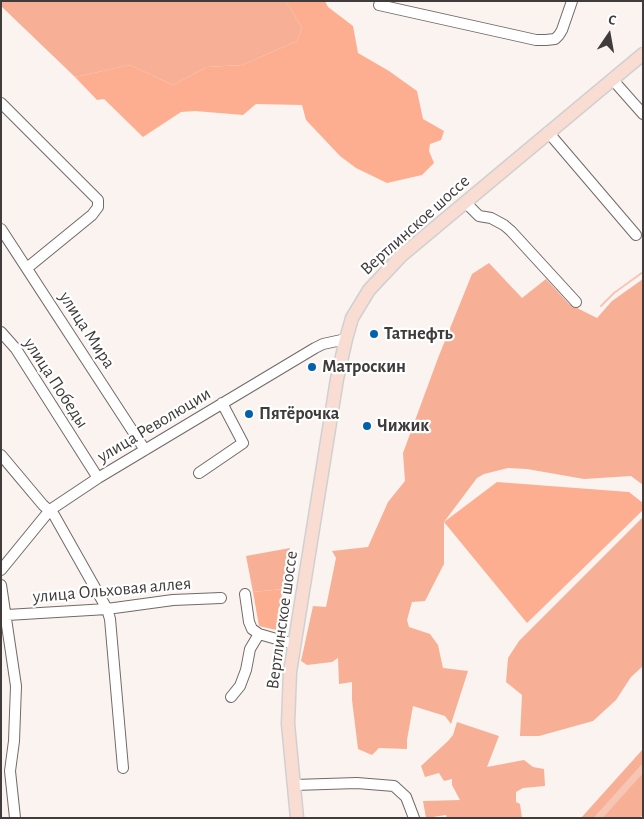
<!DOCTYPE html>
<html>
<head>
<meta charset="utf-8">
<style>
	body { margin:0 }
	#map { position:relative; width:644px; height:819px; overflow:hidden; background:#faf3f0; font-family:"Alegreya Sans",sans-serif }
	canvas { display:block }
	.frame { position:absolute; inset:0; border:2px solid #3f3c3b; pointer-events:none }
	.north { position:absolute; left:584px; top:10px; width:50px; height:50px; -webkit-text-stroke:4px #fff; paint-order:stroke; rotate:12deg; font-size:14px; font-weight:700; line-height:20px; text-align:center; color:#3f3c3b }
	.north::after { content:''; display:block; margin:auto; width:18px; height:22px; background:#3f3c3b; clip-path:polygon(50% 0,100% 100%,50% 72%,0 100%) }
</style>
</head>
<body>
<div id="map">
<canvas width="644" height="819"></canvas>
<div class="frame"></div>
<div class="north">С</div>
</div>
<script>
const c = document.querySelector('canvas').getContext('2d');
c.lineJoin = 'round';
function fillPath(path, color) { c.fillStyle = color; c.fill(path, 'evenodd'); }
const shape = rows => new Path2D(rows.map(r => 'M' + r).join(''));
function strokePath(path, color, width, dash) { c.strokeStyle = color; c.lineWidth = width; c.lineCap = dash ? 'butt' : 'round'; c.setLineDash(dash || []); c.stroke(path); }
function label(font, color, halo, rows, align = 'center') {
  c.font = font + ' "Alegreya Sans",sans-serif'; c.lineWidth = 4.5; c.setLineDash([]); c.textBaseline = 'middle'; c.strokeStyle = halo; c.fillStyle = color; for (const [text, x, y, turn = 0] of rows) {
    c.save(); c.translate(x, y); c.rotate((+turn || 0) * Math.PI / 180); c.textAlign = isNaN(turn) ? turn : align; if (halo) c.strokeText(text, 0, 0); c.fillText(text, 0, 0); c.restore();
  }
}
fillPath(shape([
	[1,1,286,1,302,28,297,41,242,65,207,67,173,85,130,65,75,77,1,6],
	[489,263,522,298,546,279,569,304,597,318,612,301,643,279,643,485,631,476,584,479,527,469,508,468,484,474,477,478,444,522,444,564,425,601,412,602,407,620,409,627,430,634,438,645,443,668,468,671,451,724,445,716,413,706,407,740,407,749,379,748,372,755,358,749,352,700,352,682,339,684,338,658,332,662,307,665,301,661,313,606,326,607,336,558,332,551,368,547,388,502,405,481,403,453,438,358,472,274],
	[643,517,643,666,631,677,616,700,593,721,539,736,520,736,522,695,506,682,508,658,519,641],
	[290,548,283,589,253,592,246,556],
	[457,722,499,736,487,767,524,760,533,767,544,769,545,786,523,788,516,792,516,802,520,804,522,818,447,818,446,815,426,818,423,801,460,800,452,785,452,779,444,781,439,773,425,777,421,766,448,741,453,735],
	[643,749,643,814,640,818,581,818]
]), '#f7b095');
fillPath(shape([
	[286,1,325,1,328,7,353,26,358,53,389,71,417,91,423,119,444,131,441,140,430,144,429,151,434,163,422,175,387,183,356,168,340,156,306,120,302,105,256,104,243,115,195,111,181,112,143,137,104,99,97,100,75,77,130,65,173,85,207,67,242,65,297,41,302,28],
	[497,482,629,492,643,503,643,510,527,623,444,522],
	[283,589,276,630,259,626,253,592]
]), '#feae90');
strokePath(shape([
	[601,306,614,293,643,272]
]), '#f6c5b3', 2);
strokePath(shape([
	[598,818,643,768]
]), '#f6c5b3', 7);
const minor = shape([
	[379,5,536,40,546,40,555,39,559,35,562,30,572,1],
	[612,79,643,114],
	[1,103,98,200,98,207,92,215,27,268],
	[548,132,636,235],
	[465,202,479,216,491,218,504,225,511,231,576,302],
	[1,229,145,450],
	[1,332,16,349,30,371,98,478],
	[1,455,43,505,54,515,107,609,110,619,123,768],
	[199,473,243,443,222,403],
	[1,570,50,510,98,478,315,348,323,344,346,339],
	[1,585,16,686,14,741,10,771,15,818],
	[7,615,107,609,173,600,221,598],
	[259,634,294,644],
	[231,697,240,686,246,670,250,649,259,634,252,629,249,622,245,594],
	[294,785,357,783,394,786,406,797,414,818]
]);
const major = shape([
	[297,818,288,724,290,672,337,379,346,339,352,318,369,290,401,256,643,54]
]);
strokePath(minor, '#716a68', 12);
strokePath(major, '#d1d0d0', 15);
strokePath(minor, '#fff', 10);
strokePath(major, '#f9ddd3', 12);
for (const [x, y, r, color] of [
	[374,334,5,"#0061ae"],
	[312,367,5,"#0061ae"],
	[249,414,5,"#0061ae"],
	[367,426,5,"#0061ae"]
]) { const dot = new Path2D(); dot.arc(x, y, r, 0, 2 * Math.PI); c.fillStyle = color; c.fill(dot); strokePath(dot, '#fff', 2); }
label('18px', '#3f3c3b', '#fff', [
	["Вертлинское шоссе",415,225,-42],
	["улица Мира",87,330,57],
	["улица Победы",56,383,57],
	["улица Революции",154,425,-31],
	["улица Ольховая аллея",112,590,-5],
	["Вертлинское шоссе",282,620,-82]
]);
label('bold 18px', '#3f3c3b', '#fff', [
	["Татнефть",384,334],
	["Матроскин",322,367],
	["Пятёрочка",259,414],
	["Чижик",377,426]
], 'left');
</script>
</body>
</html>
